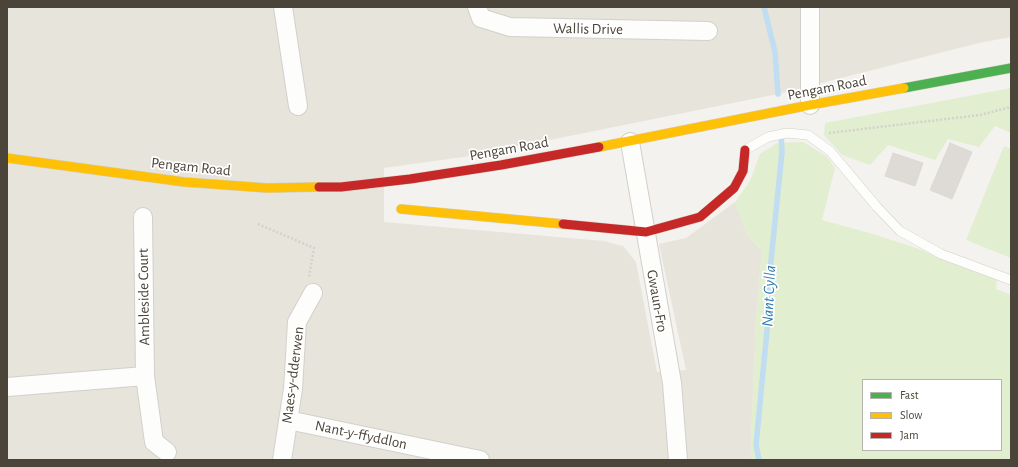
<!DOCTYPE html>
<html>
<head>
<meta charset="utf-8">
<style>
	body { margin:0 }
	#map { position:relative; width:1018px; height:467px; overflow:hidden; background:#f4f2ee; font-family:"Alegreya Sans",sans-serif }
	canvas { display:block }
	.frame { position:absolute; inset:0; border:8px solid #4b4439; pointer-events:none }
	.legend { position:absolute; left:862px; top:379px; width:140px; height:72px; box-sizing:border-box; background:#fff; border:1px solid #b7b4b0; margin:0; padding:5px 7px; list-style:none; font-size:12px; color:#4b4439 }
	.legend li { display:flex; align-items:center; gap:8px; height:20px }
	.legend b { width:20px; border:1px solid #b7b4b0 }
</style>
</head>
<body>
<div id="map">
<canvas width="1018" height="467"></canvas>
<div class="frame"></div>
<ul class="legend">
<li><b style="height:5px;background:#4caf50"></b>Fast</li>
<li><b style="height:5px;background:#ffc107"></b>Slow</li>
<li><b style="height:5px;background:#c62828"></b>Jam</li>
</ul>
</div>
<script>
const c = document.querySelector('canvas').getContext('2d');
c.lineJoin = 'round';
function fillPath(path, color) { c.fillStyle = color; c.fill(path, 'evenodd'); }
const shape = rows => new Path2D(rows.map(r => 'M' + r).join(''));
function strokePath(path, color, width, dash) { c.strokeStyle = color; c.lineWidth = width; c.lineCap = dash ? 'butt' : 'round'; c.setLineDash(dash || []); c.stroke(path); }
function label(font, color, halo, rows, align = 'center') {
  c.font = font + ' "Alegreya Sans",sans-serif'; c.lineWidth = 3.5; c.setLineDash([]); c.textBaseline = 'middle'; c.strokeStyle = halo; c.fillStyle = color; for (const [text, x, y, turn = 0] of rows) {
    c.save(); c.translate(x, y); c.rotate((+turn || 0) * Math.PI / 180); c.textAlign = isNaN(turn) ? turn : align; if (halo) c.strokeText(text, 0, 0); c.fillText(text, 0, 0); c.restore();
  }
}
fillPath(shape([
	[7,7,1011,7,1011,37,979,43,778,94,470,156,384,168,384,222,604,241,623,246,636,262,657,372,686,370,659,244,686,238,735,202,748,236,762,250,756,319,751,441,752,460,7,460]
]), '#e7e4dc');
fillPath(shape([
	[1011,88,1011,133,995,126,979,147,948,139,935,160,888,145,870,165,842,155,824,135,825,123],
	[803,142,826,156,835,168,822,220,873,234,916,248,997,279,996,289,1011,295,1011,460,752,460,751,441,756,319,762,250,748,236,735,202,750,181,760,154,777,143],
	[863,380,1001,380,1001,450,863,450],
	[1004,146,1011,149,1011,258,966,240]
]), '#e1eecf');
strokePath(shape([
	[764,7,775,52,778,94],
	[759,460,756,445,768,320,771,261,782,152,781,133]
]), '#c0ddf1', 5.5);
const building = shape([
	[950,143,972,152,952,199,930,190,950,143],
	[893,153,923,163,915,186,885,176,893,153]
]);
fillPath(building, '#dedbd6');
strokePath(building, '#dcd9d4', 1);
const lane = shape([
	[745,150,768,137,787,133,808,135,830,151,877,207,900,231,941,254,1011,280]
]);
const street = shape([
	[283,7,298,106],
	[477,7,481,18,510,27,708,31],
	[810,7,810,105],
	[630,142,672,383,678,460],
	[143,217,145,376,154,442,167,452],
	[7,387,145,376],
	[288,420,480,460],
	[282,460,293,389,297,322,313,293]
]);
const fast = shape([
	[904,88,1011,68]
]);
const slow = shape([
	[599,147,810,105,904,88],
	[7,158,184,182,267,188,319,187],
	[401,209,563,224]
]);
const jam = shape([
	[319,187,341,187,410,179,501,165,599,147],
	[563,224,646,232,700,217,734,188,743,171,745,150]
]);
strokePath(lane, '#d2d0cb', 10);
strokePath(street, '#d2d0cb', 20);
strokePath(fast, '#d3cfc5', 10);
strokePath(slow, '#d3cfc5', 10);
strokePath(jam, '#d3cfc5', 10);
strokePath(shape([
	[829,133,980,115,1011,107],
	[258,224,314,248,309,277]
]), '#d3d2cc', 2.5, [2, 2]);
strokePath(lane, '#fdfdfc', 9);
strokePath(street, '#fdfdfc', 18);
strokePath(fast, '#4caf50', 9);
strokePath(slow, '#ffc107', 9);
strokePath(jam, '#c62828', 9);
label('15px', '#4b4439', '#fff', [
	["Wallis Drive",588,29,1],
	["Pengam Road",827,88,-11],
	["Pengam Road",509,149,-10],
	["Pengam Road",191,167,6],
	["Ambleside Court",144,297,-91],
	["Gwaun-Fro",657,301,80],
	["Maes-y-dderwen",293,375,-83],
	["Nant-y-ffyddlon",361,435,12]
]);
label('italic 16px', '#2e7ab2', '#fff', [
	["Nant Cylla",769,296,-87]
]);
</script>
</body>
</html>
